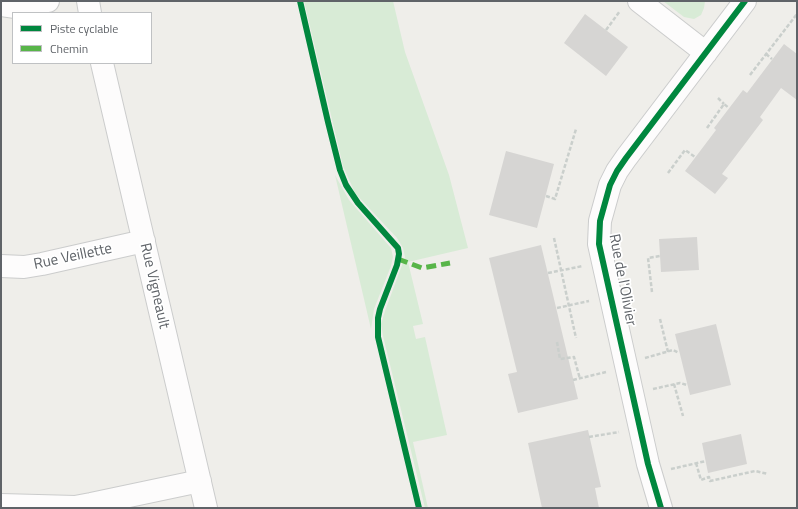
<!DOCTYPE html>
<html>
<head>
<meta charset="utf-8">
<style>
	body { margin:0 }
	#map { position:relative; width:798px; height:509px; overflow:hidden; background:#efeeea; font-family:"Titillium Web",sans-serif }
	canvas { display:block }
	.frame { position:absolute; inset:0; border:2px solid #5f6368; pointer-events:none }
	.legend { position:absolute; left:12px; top:12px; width:140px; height:52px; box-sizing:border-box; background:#fff; border:1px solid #bfc1c3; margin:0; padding:5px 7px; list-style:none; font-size:12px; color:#5f6368 }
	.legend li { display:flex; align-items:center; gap:8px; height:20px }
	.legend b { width:20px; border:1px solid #bfc1c3 }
</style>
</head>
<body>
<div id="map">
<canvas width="798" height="509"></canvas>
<div class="frame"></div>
<ul class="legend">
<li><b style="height:5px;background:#00873e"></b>Piste cyclable</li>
<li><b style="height:5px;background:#58b549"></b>Chemin</li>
</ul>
</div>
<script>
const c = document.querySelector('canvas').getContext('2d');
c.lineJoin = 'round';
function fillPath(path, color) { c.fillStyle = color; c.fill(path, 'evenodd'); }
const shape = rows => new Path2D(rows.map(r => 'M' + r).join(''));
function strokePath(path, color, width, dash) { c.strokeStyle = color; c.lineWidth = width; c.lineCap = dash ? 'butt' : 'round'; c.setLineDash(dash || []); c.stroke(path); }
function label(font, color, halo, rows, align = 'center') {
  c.font = font + ' "Titillium Web",sans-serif'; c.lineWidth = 3.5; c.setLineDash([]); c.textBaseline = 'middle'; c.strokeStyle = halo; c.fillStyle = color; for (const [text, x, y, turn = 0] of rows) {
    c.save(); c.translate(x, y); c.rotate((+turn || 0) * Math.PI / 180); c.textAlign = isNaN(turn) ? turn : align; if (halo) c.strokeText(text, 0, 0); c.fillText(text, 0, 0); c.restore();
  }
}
fillPath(shape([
	[304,1,393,1,405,52,449,175,468,248,408,262,423,324,413,326,416,339,425,337,447,435,413,442,428,508,425,508,383,336,381,324,385,311,405,257,403,248,397,238,355,193,343,166],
	[663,1,705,1,704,8,701,15,694,19,684,17],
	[335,175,349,200,391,248,393,257,391,266,374,309,371,329]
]), '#d8ebd6');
fillPath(shape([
	[585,14,628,47,606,76,564,43],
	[784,44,797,54,797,100,781,88,760,117,763,120,722,174,728,178,715,194,685,171,716,130,714,128,743,90,747,93],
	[506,151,554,164,537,228,489,215],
	[697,237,699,270,661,272,659,239],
	[541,245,578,399,518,413,508,374,517,372,489,258],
	[716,324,731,385,690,395,675,334],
	[588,430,601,487,595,488,599,508,542,508,528,443],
	[741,434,747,464,708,473,702,443]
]), '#d6d5d3');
const minor = shape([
	[88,1,90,13],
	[639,1,706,53],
	[1,5,14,7,48,1],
	[102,63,206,508],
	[1,266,24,267,42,264,144,241],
	[1,505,75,507,91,504,200,481],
	[661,508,648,464,601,253,599,244,600,221,610,185,617,171,626,158,745,1]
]);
strokePath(minor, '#cbcccc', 24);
strokePath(shape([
	[606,30,620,11],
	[766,54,772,59],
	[750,75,797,14],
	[718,98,724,104],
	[707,128,724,104,729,108],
	[668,173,685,150,695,157],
	[546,196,555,199,576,129],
	[554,238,576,338],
	[548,273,583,266],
	[652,292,648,258,660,256],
	[557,308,589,301],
	[660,319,668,352],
	[557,342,560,359,574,357,580,379],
	[645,358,673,350,679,353],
	[573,380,606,372],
	[674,384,683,416],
	[653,389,680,383,687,385],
	[589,437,619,432],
	[696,463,701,480,709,477,710,481,755,471,768,474],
	[671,469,706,461]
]), '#cacfcc', 2.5, [4, 2]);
strokePath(minor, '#fdfcfc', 22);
strokePath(shape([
	[398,259,422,268,450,263]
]), '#58b549', 5, [10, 5]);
strokePath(shape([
	[300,1,328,122,340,170,346,185,358,203,398,248,399,254,397,265,380,309,378,318,378,337,419,508],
	[661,508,648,464,601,253,599,244,600,221,610,185,617,171,626,158,745,1]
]), '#00873e', 6);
label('15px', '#5f6368', '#fff', [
	["Rue Veillette",73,257,-12],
	["Rue de l'Olivier",622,280,79],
	["Rue Vigneault",154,286,77]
]);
</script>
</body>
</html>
